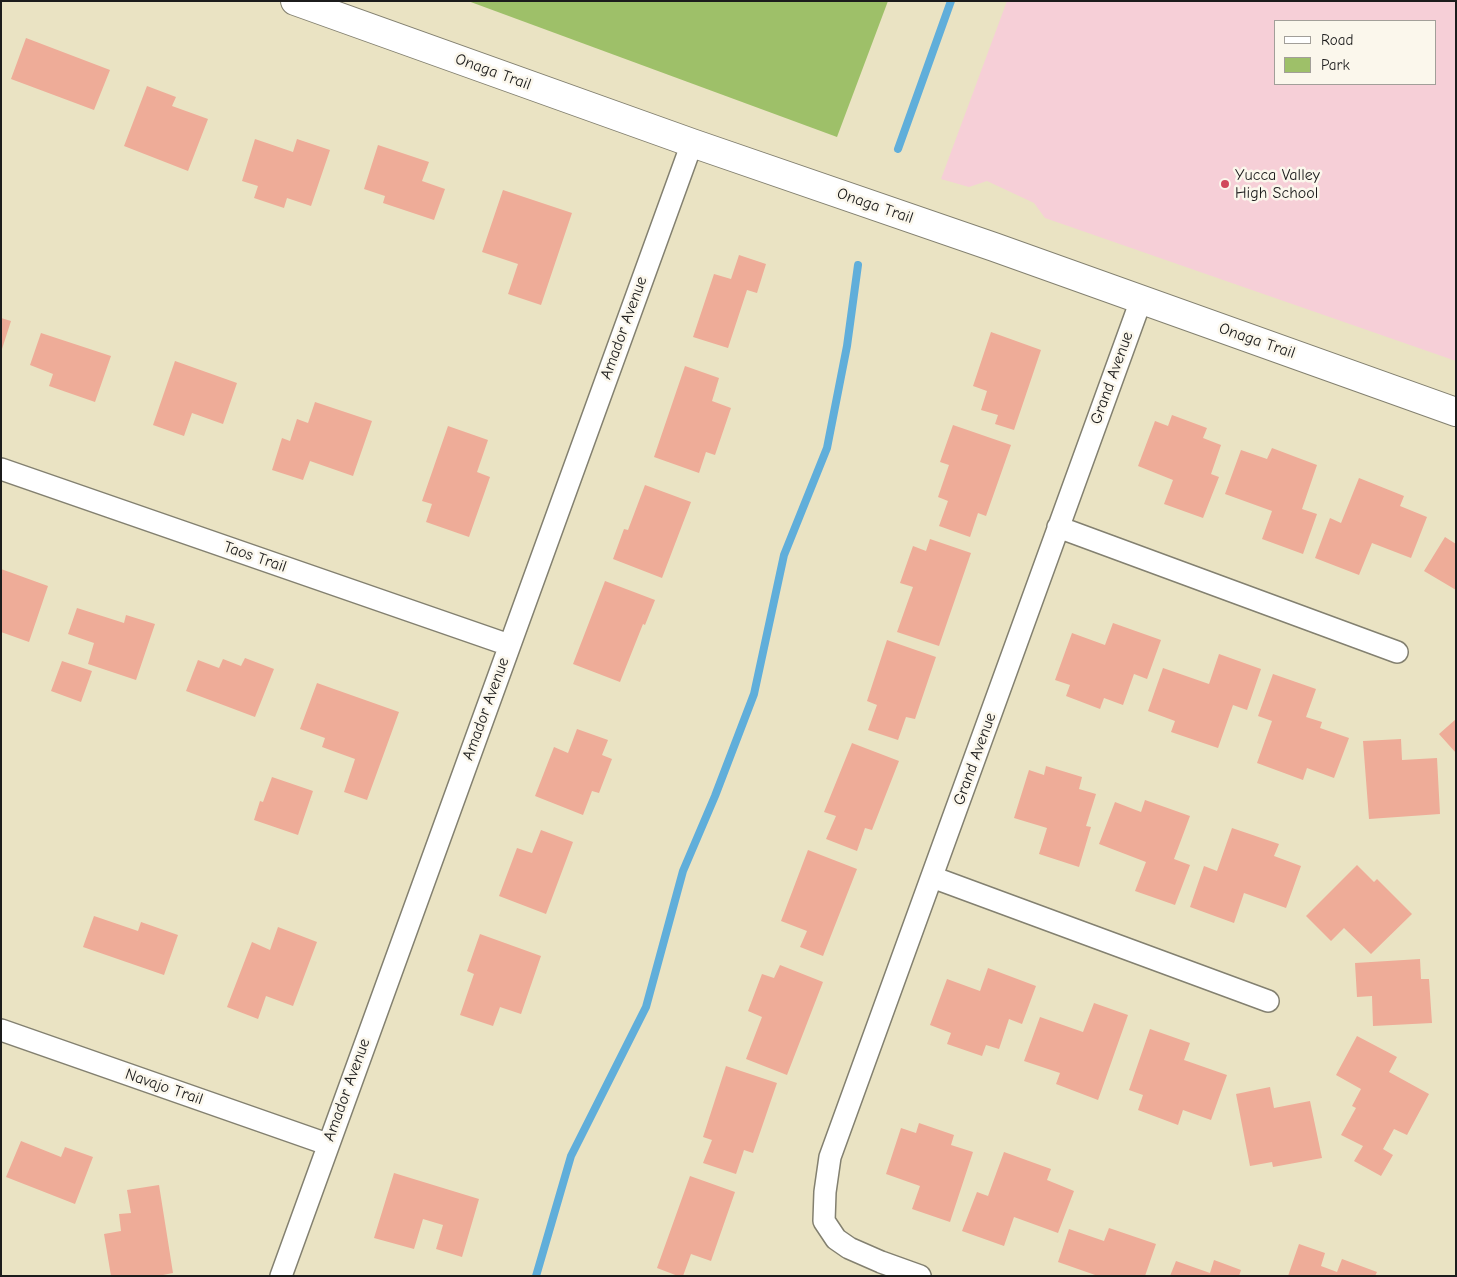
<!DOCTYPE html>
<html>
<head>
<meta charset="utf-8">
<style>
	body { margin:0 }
	#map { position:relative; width:1457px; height:1277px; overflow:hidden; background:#eae3c3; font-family:"Comic Neue",sans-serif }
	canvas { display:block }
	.frame { position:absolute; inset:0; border:2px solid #1c1c1c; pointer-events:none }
	.legend { position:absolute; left:1274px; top:20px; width:162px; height:65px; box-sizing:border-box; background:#fbf7ec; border:1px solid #a29f99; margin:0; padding:6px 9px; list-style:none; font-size:15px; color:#1c1c1c }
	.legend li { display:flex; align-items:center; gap:10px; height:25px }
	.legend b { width:25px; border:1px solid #a29f99 }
</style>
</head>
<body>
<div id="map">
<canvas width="1457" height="1277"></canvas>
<div class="frame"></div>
<ul class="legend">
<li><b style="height:6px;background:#fff"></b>Road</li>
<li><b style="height:14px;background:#9ec069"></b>Park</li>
</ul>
</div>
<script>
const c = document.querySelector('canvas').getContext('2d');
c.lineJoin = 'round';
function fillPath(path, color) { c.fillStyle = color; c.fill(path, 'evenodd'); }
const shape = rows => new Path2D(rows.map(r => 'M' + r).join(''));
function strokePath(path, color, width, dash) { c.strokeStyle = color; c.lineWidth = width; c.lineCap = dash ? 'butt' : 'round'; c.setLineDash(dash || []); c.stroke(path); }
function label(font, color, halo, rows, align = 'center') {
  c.font = font + ' "Comic Neue",sans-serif'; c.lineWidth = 5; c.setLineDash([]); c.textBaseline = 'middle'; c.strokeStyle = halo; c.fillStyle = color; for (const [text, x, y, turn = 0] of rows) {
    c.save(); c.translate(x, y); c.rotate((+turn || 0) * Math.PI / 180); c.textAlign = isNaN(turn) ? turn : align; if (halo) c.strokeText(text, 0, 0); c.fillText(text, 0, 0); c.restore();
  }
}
fillPath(shape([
	[1007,1,1456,1,1456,361,1045,218,1034,203,987,181,969,187,941,179],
	[1276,21,1436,21,1436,84,1276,84]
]), '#f6cfd7');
fillPath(shape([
	[468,1,888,1,837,137]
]), '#9ec069');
strokePath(shape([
	[898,149,951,1],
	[536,1276,571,1156,646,1007,683,871,715,796,754,694,784,555,827,448,847,346,858,265]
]), '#60aeda', 8);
fillPath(shape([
	[26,38,110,70,94,110,11,79],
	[147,86,176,97,172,106,208,119,188,171,124,146],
	[255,139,293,152,297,139,330,150,311,206,287,198,284,208,254,198,258,186,242,181],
	[378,145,429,162,422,181,445,189,434,220,383,203,385,196,364,189],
	[503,190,572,213,541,305,508,294,518,264,482,252],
	[739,255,766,264,757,293,747,290,728,348,693,337,714,274,731,279],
	[1,318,11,321,2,349,1,349],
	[991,332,1041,350,1014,430,995,424,998,415,981,410,987,391,973,386],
	[41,333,111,356,95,402,49,386,53,374,30,365],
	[175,361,237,383,223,424,192,413,184,436,153,425],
	[685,366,719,378,712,401,731,408,715,455,706,452,699,473,654,457],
	[315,402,372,421,353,476,310,461,303,480,272,470,282,438,290,441,297,419,308,423],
	[1172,415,1207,428,1203,438,1221,445,1211,474,1219,477,1203,518,1164,504,1173,480,1138,466,1155,421,1168,426],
	[953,425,1011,445,986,516,978,513,970,537,939,526,948,501,938,497,949,465,940,462],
	[448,426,488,440,477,472,490,477,469,537,426,522,432,504,422,501],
	[1272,448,1317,465,1302,509,1317,514,1303,554,1262,539,1272,511,1225,494,1241,450,1267,459],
	[1359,478,1404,496,1400,506,1427,517,1411,558,1372,543,1359,575,1315,558,1330,518,1341,523],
	[645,485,691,502,662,578,613,559,624,529,628,530],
	[1445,537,1456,544,1456,590,1424,571],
	[930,539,971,553,939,646,897,632,913,587,900,583,913,546,926,551],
	[1,569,48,586,29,642,1,632],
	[605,581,655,600,645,625,643,624,620,682,573,664],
	[77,608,124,623,126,615,155,624,136,680,88,664,94,643,68,634],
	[1113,623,1161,640,1147,679,1134,674,1123,705,1104,698,1100,709,1066,696,1070,685,1055,680,1072,633,1105,645],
	[887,640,936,657,915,719,906,717,898,740,868,730,877,705,867,701],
	[1219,654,1261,669,1247,710,1233,705,1218,748,1171,732,1175,721,1148,711,1163,668,1209,684],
	[245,658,274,669,255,717,186,691,198,660,219,668,223,659,241,666],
	[62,661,92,671,81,702,51,691],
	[1273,674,1316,689,1306,717,1322,722,1320,728,1349,738,1334,778,1307,768,1303,780,1257,763,1272,721,1258,716],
	[317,683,399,712,367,800,344,792,355,759,322,747,325,738,300,729],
	[1456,719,1456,753,1439,734],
	[577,729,608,740,602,755,612,759,599,793,592,791,583,815,535,796,554,747,568,753],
	[1401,739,1402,760,1437,758,1440,814,1369,819,1363,741],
	[852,743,899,761,872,830,865,828,857,851,826,839,836,816,824,812],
	[1046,766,1082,777,1079,789,1096,794,1086,826,1091,827,1079,867,1039,854,1047,828,1014,818,1029,770,1044,775],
	[272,777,313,791,298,835,254,820,260,801,263,802],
	[1145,800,1190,816,1174,859,1190,865,1175,905,1135,891,1146,862,1099,844,1115,802,1141,812],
	[1232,828,1279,844,1274,856,1301,866,1286,908,1244,893,1234,923,1190,907,1204,866,1217,871],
	[541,830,573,842,546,914,499,896,517,848,532,853],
	[808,850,857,869,823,956,800,947,807,931,781,921],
	[1357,865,1374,882,1377,879,1412,914,1371,954,1344,928,1331,941,1306,916],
	[94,916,138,931,141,922,178,935,164,975,83,947],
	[278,927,317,942,293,1006,266,996,258,1019,227,1007,252,942,270,950],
	[480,934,541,956,521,1014,500,1007,493,1026,460,1015,474,974,467,971],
	[1420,959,1421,979,1429,979,1432,1023,1373,1026,1372,996,1357,997,1355,963],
	[780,965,823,982,787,1075,746,1059,762,1017,748,1011,762,974,774,978],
	[988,968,1036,986,1022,1024,1009,1019,999,1049,986,1045,982,1056,947,1044,951,1033,930,1025,947,979,980,991],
	[1094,1003,1128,1015,1098,1100,1056,1084,1060,1073,1024,1061,1040,1017,1083,1032],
	[1150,1029,1190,1043,1184,1060,1227,1075,1211,1120,1183,1110,1178,1125,1138,1110,1143,1095,1129,1090],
	[1357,1036,1397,1057,1389,1072,1429,1094,1407,1135,1394,1129,1383,1149,1393,1155,1381,1176,1354,1161,1363,1146,1341,1135,1356,1108,1352,1106,1361,1089,1336,1075],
	[726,1066,777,1083,753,1153,744,1150,736,1174,703,1163,712,1140,703,1137],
	[1270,1087,1274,1108,1310,1101,1322,1158,1273,1167,1272,1162,1250,1166,1236,1094],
	[919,1123,954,1135,951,1145,973,1152,950,1222,912,1209,920,1186,886,1174,901,1128,916,1133],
	[21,1141,61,1157,65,1147,93,1157,75,1204,6,1177],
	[1004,1152,1051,1169,1047,1180,1074,1191,1058,1233,1014,1217,1004,1246,962,1231,977,1192,988,1196],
	[394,1173,479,1199,462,1257,436,1249,443,1225,423,1219,414,1249,374,1238],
	[690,1176,735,1192,711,1261,691,1254,683,1276,678,1276,657,1268],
	[159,1185,173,1273,158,1276,111,1276,104,1234,121,1231,119,1214,131,1213,127,1190],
	[1109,1228,1156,1244,1145,1276,1098,1276,1058,1262,1069,1229,1104,1241],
	[1299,1244,1325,1253,1321,1266,1337,1272,1342,1259,1377,1272,1375,1276,1288,1276],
	[1214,1260,1241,1270,1239,1276,1170,1276,1176,1261,1210,1273]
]), '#eeac98');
const street = shape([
	[1,469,509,645],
	[1058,527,1397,652],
	[932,877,1268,1001],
	[1,1030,327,1144],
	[281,1276,692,143],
	[920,1276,881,1262,849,1248,836,1239,824,1221,825,1192,830,1157,1141,300]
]);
const secondary = shape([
	[295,1,692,143,994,247,1456,412]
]);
strokePath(street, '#838070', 24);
strokePath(secondary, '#838070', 30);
strokePath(street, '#fff', 21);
strokePath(secondary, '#fff', 28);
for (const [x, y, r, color] of [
	[1225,184,5,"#d1495b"]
]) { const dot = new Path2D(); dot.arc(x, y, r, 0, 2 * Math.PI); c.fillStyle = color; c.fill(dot); strokePath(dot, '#fbf7ec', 2); }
label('16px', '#1c1c1c', '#fbf7ec', [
	["Onaga Trail",493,72,20],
	["Onaga Trail",875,206,19],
	["Amador Avenue",624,328,-70],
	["Onaga Trail",1257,341,19],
	["Grand Avenue",1112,378,-70],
	["Taos Trail",255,557,19],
	["Amador Avenue",486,709,-70],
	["Grand Avenue",975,759,-70],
	["Navajo Trail",164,1087,19],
	["Amador Avenue",347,1090,-70]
]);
label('16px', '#1c1c1c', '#fbf7ec', [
	["Yucca Valley",1235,175],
	["High School",1235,193]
], 'left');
</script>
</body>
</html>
